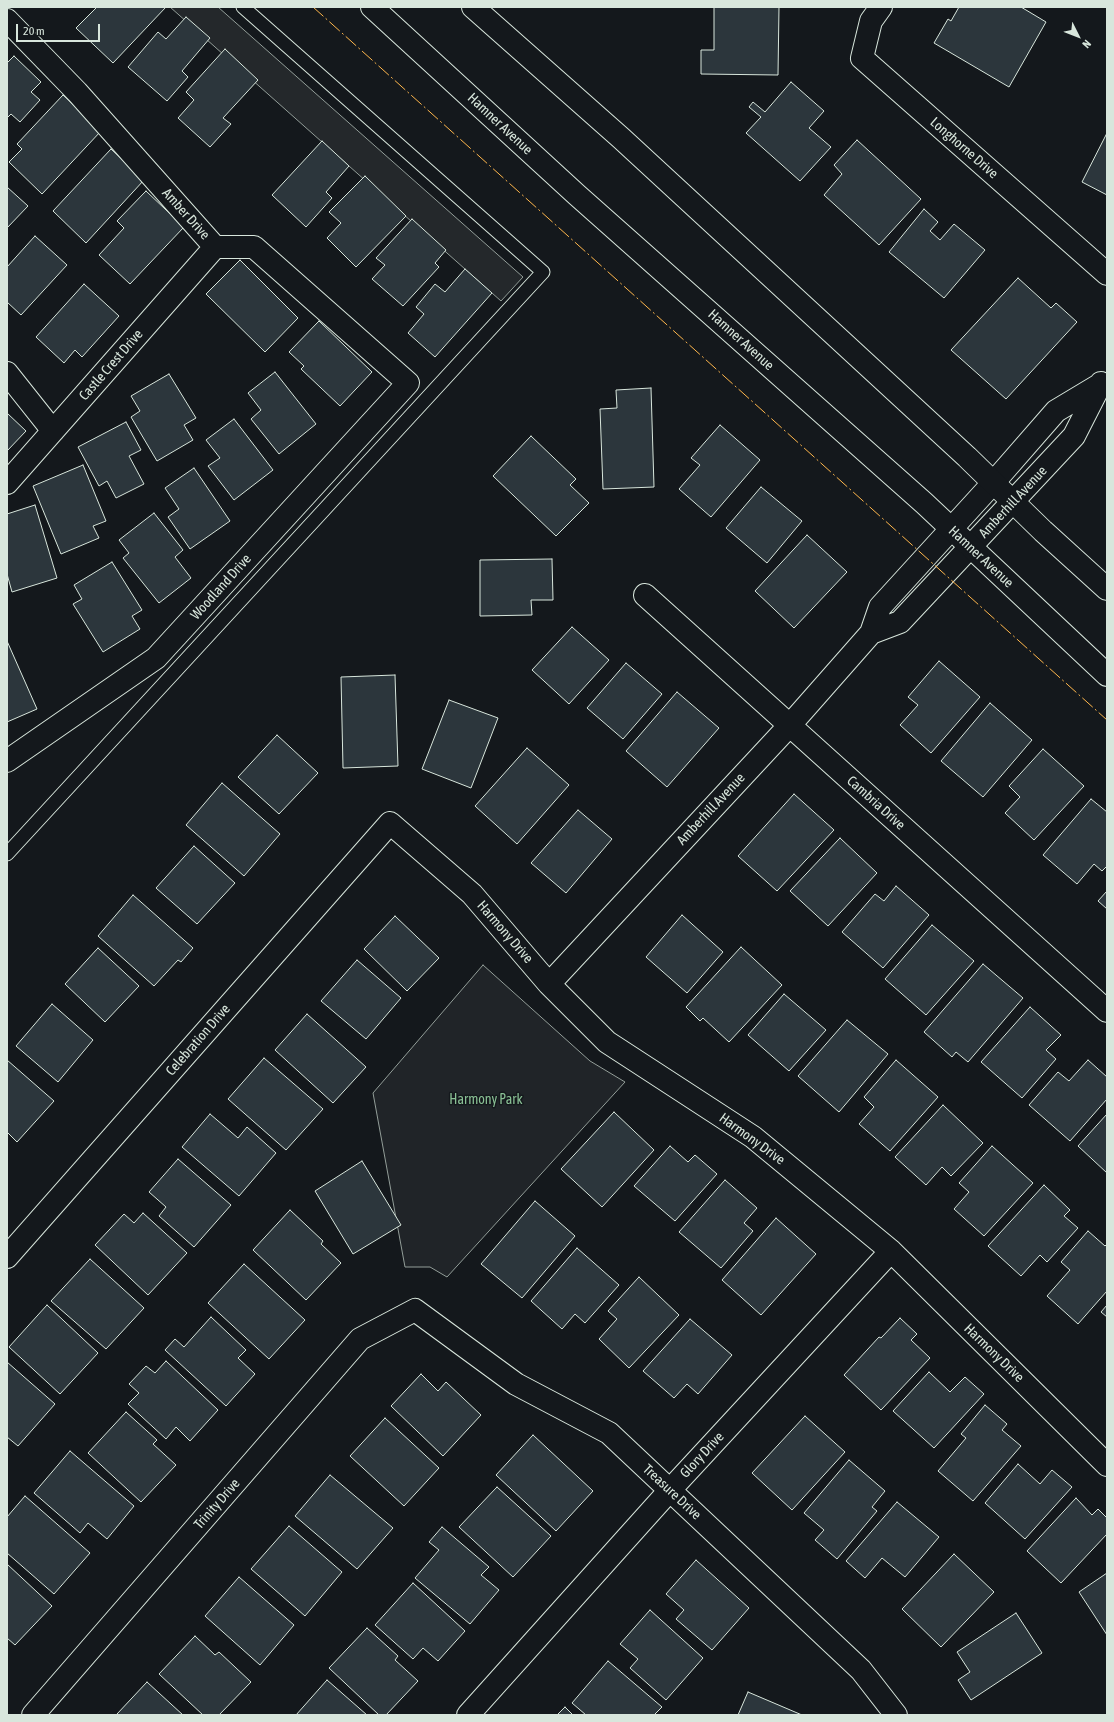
<!DOCTYPE html>
<html>
<head>
<meta charset="utf-8">
<style>
	body { margin:0 }
	#map { position:relative; width:1114px; height:1722px; overflow:hidden; background:#14181c; font-family:"Asap Condensed",sans-serif }
	canvas { display:block }
	.frame { position:absolute; inset:0; border:8px solid #d8e6dc; pointer-events:none }
	.north { position:absolute; left:1058px; top:16px; width:40px; height:40px; -webkit-text-stroke:3px #14181c; paint-order:stroke; rotate:132deg; font-size:11px; font-weight:700; line-height:16px; text-align:center; color:#d8e6dc }
	.north::after { content:''; display:block; margin:auto; width:14px; height:18px; background:#d8e6dc; clip-path:polygon(50% 0,100% 100%,50% 72%,0 100%) }
	.scale { position:absolute; left:16px; top:24px; width:84px; height:18px; box-sizing:border-box; border:2px solid #d8e6dc; border-top:0; padding-left:5px; font-size:12px; line-height:14px; white-space:nowrap; color:#d8e6dc; -webkit-text-stroke:3px #14181c; paint-order:stroke }
</style>
</head>
<body>
<div id="map">
<canvas width="1114" height="1722"></canvas>
<div class="frame"></div>
<div class="north">N</div>
<div class="scale">20 m</div>
</div>
<script>
const c = document.querySelector('canvas').getContext('2d');
c.lineJoin = 'round';
function fillPath(path, color) { c.fillStyle = color; c.fill(path, 'evenodd'); }
const shape = rows => new Path2D(rows.map(r => 'M' + r).join(''));
function strokePath(path, color, width, dash) { c.strokeStyle = color; c.lineWidth = width; c.lineCap = dash ? 'butt' : 'round'; c.setLineDash(dash || []); c.stroke(path); }
function label(font, color, halo, rows, align = 'center') {
  c.font = font + ' "Asap Condensed",sans-serif'; c.lineWidth = 3; c.setLineDash([]); c.textBaseline = 'middle'; c.strokeStyle = halo; c.fillStyle = color; for (const [text, x, y, turn = 0] of rows) {
    c.save(); c.translate(x, y); c.rotate((+turn || 0) * Math.PI / 180); c.textAlign = isNaN(turn) ? turn : align; if (halo) c.strokeText(text, 0, 0); c.fillText(text, 0, 0); c.restore();
  }
}
const green = shape([
	[483,965,590,1061,625,1082,447,1277,430,1267,405,1267,373,1093,483,965]
]);
fillPath(green, '#202428');
strokePath(green, '#939e99', 1);
const parking = shape([
	[170,7,218,7,523,277,501,301,170,7]
]);
fillPath(parking, '#24282b');
strokePath(parking, '#939e99', 1);
const building = shape([
	[97,7,166,7,113,63,76,28,97,7],
	[714,7,779,7,778,75,701,74,701,50,714,50,714,7],
	[959,7,1021,7,1046,22,1009,87,934,43,948,19,951,21,959,7],
	[186,17,210,38,182,71,188,77,167,101,128,67,158,32,166,39,186,17],
	[225,49,258,80,223,118,231,124,210,147,178,118,194,100,186,92,225,49],
	[14,56,41,82,31,92,40,100,20,122,11,114,7,118,7,63,14,56],
	[791,82,824,111,809,128,831,147,800,181,746,133,761,117,749,107,753,102,765,112,791,82],
	[63,95,101,131,42,194,9,162,22,149,17,144,63,95],
	[1107,133,1107,195,1082,182,1107,133],
	[857,140,921,199,879,245,824,195,842,174,834,165,857,140],
	[322,141,349,166,326,192,332,198,306,227,272,195,322,141],
	[111,149,144,180,86,243,53,211,111,149],
	[365,176,406,216,356,267,327,238,341,223,329,212,365,176],
	[7,187,28,206,7,228,7,187],
	[146,191,184,227,130,284,99,255,124,228,117,221,146,191],
	[924,209,938,222,930,231,940,240,954,224,985,250,944,298,889,252,924,209],
	[412,219,446,250,435,263,439,267,403,306,372,279,385,265,376,258,412,219],
	[35,236,67,265,21,315,7,302,7,267,35,236],
	[240,260,298,318,265,352,206,294,240,260],
	[465,269,492,293,435,357,408,333,424,314,416,307,435,284,445,292,465,269],
	[1018,278,1051,308,1056,303,1077,322,1006,399,951,350,1018,278],
	[84,284,119,316,82,357,75,350,64,363,36,337,84,284],
	[319,321,372,372,340,406,301,369,304,366,289,352,319,321],
	[275,372,316,424,279,454,251,419,261,410,248,393,275,372],
	[169,374,196,418,184,425,193,440,157,461,131,417,140,411,131,396,169,374],
	[651,388,654,487,603,489,600,409,617,408,616,390,651,388],
	[7,413,26,431,7,451,7,413],
	[234,419,273,470,234,500,208,466,220,458,206,440,234,419],
	[126,422,141,450,129,456,144,484,116,498,107,481,99,486,78,447,126,422],
	[720,425,760,460,711,517,679,489,700,465,691,458,720,425],
	[531,436,576,479,570,485,589,503,556,536,493,476,531,436],
	[83,465,106,521,93,526,99,538,61,554,33,486,83,465],
	[194,468,230,521,190,549,168,517,179,509,165,488,194,468],
	[761,487,802,521,767,563,726,528,761,487],
	[35,505,57,578,12,592,7,574,7,514,35,505],
	[154,513,183,550,175,557,191,578,159,603,123,558,129,553,119,540,154,513],
	[807,535,847,572,794,628,755,591,807,535],
	[552,559,553,600,531,600,532,615,480,616,480,560,552,559],
	[112,562,142,610,132,616,140,629,103,652,73,604,82,599,74,585,112,562],
	[572,627,609,660,569,704,532,670,572,627],
	[7,641,37,709,7,722,7,641],
	[939,661,980,697,931,753,900,725,918,705,908,697,939,661],
	[626,663,662,694,623,739,587,708,626,663],
	[395,675,398,766,343,768,341,677,395,675],
	[677,692,719,728,667,787,626,751,677,692],
	[449,700,498,718,471,788,422,769,449,700],
	[990,703,1032,740,983,797,941,761,990,703],
	[277,735,318,773,279,814,238,777,277,735],
	[527,748,569,785,517,844,475,806,527,748],
	[1043,749,1084,786,1034,840,1005,813,1020,797,1009,786,1043,749],
	[222,783,280,834,244,876,186,825,222,783],
	[794,794,834,830,777,891,738,856,794,794],
	[1091,799,1107,812,1107,866,1102,871,1094,864,1077,884,1043,855,1091,799],
	[578,810,612,839,566,893,531,863,578,810],
	[840,838,877,873,828,926,790,891,840,838],
	[194,846,235,883,197,924,156,888,194,846],
	[896,886,929,915,883,968,842,932,875,894,884,901,896,886],
	[1107,891,1107,909,1098,901,1107,891],
	[133,895,193,948,181,962,178,960,154,986,98,936,133,895],
	[682,915,723,952,687,993,646,957,682,915],
	[395,916,439,958,407,991,364,949,395,916],
	[932,925,974,961,926,1015,885,979,932,925],
	[741,947,782,985,729,1042,703,1018,700,1021,686,1007,741,947],
	[98,948,139,986,105,1022,65,984,98,948],
	[357,960,401,998,366,1039,321,1001,357,960],
	[983,964,1023,998,968,1062,956,1052,952,1057,924,1032,983,964],
	[784,994,826,1030,789,1071,748,1035,784,994],
	[52,1004,93,1040,58,1082,16,1046,52,1004],
	[1030,1007,1061,1035,1046,1050,1056,1059,1022,1098,981,1062,1030,1007],
	[307,1014,366,1067,333,1103,275,1050,307,1014],
	[847,1020,888,1054,839,1112,798,1076,847,1020],
	[264,1058,323,1109,286,1150,228,1099,264,1058],
	[7,1060,54,1101,17,1142,7,1132,7,1060],
	[896,1060,938,1097,890,1151,859,1124,874,1107,864,1097,896,1060],
	[1088,1060,1107,1077,1107,1099,1070,1141,1029,1105,1058,1072,1069,1081,1088,1060],
	[943,1105,983,1143,951,1176,942,1167,926,1185,895,1157,943,1105],
	[614,1112,654,1150,602,1207,561,1169,614,1112],
	[210,1114,238,1138,247,1127,276,1153,239,1196,182,1147,210,1114],
	[1107,1114,1107,1173,1078,1146,1107,1114],
	[670,1146,688,1162,695,1155,717,1174,675,1221,634,1186,670,1146],
	[992,1146,1033,1183,984,1236,954,1209,969,1192,959,1183,992,1146],
	[178,1159,231,1205,194,1247,159,1216,166,1207,149,1192,178,1159],
	[362,1161,401,1225,353,1254,315,1191,362,1161],
	[725,1180,757,1208,744,1223,753,1231,721,1268,679,1232,725,1180],
	[1044,1185,1070,1210,1064,1216,1078,1228,1047,1262,1040,1255,1021,1276,988,1246,1044,1185],
	[535,1201,575,1236,522,1298,481,1264,535,1201],
	[290,1210,323,1241,321,1244,341,1263,306,1300,253,1250,290,1210],
	[143,1213,187,1253,148,1295,95,1245,124,1214,134,1223,143,1213],
	[776,1218,816,1254,761,1315,722,1280,776,1218],
	[1088,1231,1105,1246,1107,1244,1107,1291,1078,1324,1047,1296,1070,1270,1061,1262,1088,1231],
	[577,1248,619,1285,585,1323,575,1314,562,1329,531,1301,577,1248],
	[90,1259,144,1308,106,1349,51,1301,90,1259],
	[244,1264,305,1320,269,1359,208,1303,244,1264],
	[639,1277,679,1315,629,1368,599,1339,617,1319,608,1311,639,1277],
	[47,1305,98,1353,60,1394,9,1347,47,1305],
	[1107,1305,1107,1317,1101,1312,1107,1305],
	[211,1317,246,1350,238,1358,255,1374,226,1406,165,1350,175,1339,184,1347,211,1317],
	[900,1318,917,1334,911,1340,930,1358,881,1410,844,1375,879,1337,881,1338,900,1318],
	[690,1319,732,1355,698,1394,687,1384,674,1398,643,1371,690,1319],
	[166,1361,218,1410,190,1441,176,1427,166,1439,128,1404,139,1393,129,1384,146,1366,155,1373,166,1361],
	[7,1362,55,1404,18,1446,7,1437,7,1362],
	[929,1372,950,1392,965,1377,984,1394,934,1448,893,1411,929,1372],
	[421,1374,438,1391,446,1382,481,1415,443,1456,391,1406,421,1374],
	[985,1405,1007,1424,1002,1430,1021,1446,973,1501,938,1471,966,1438,961,1434,985,1405],
	[126,1412,157,1440,153,1444,176,1465,141,1502,88,1453,126,1412],
	[805,1416,845,1452,792,1510,752,1473,805,1416],
	[385,1418,439,1468,404,1506,350,1456,385,1418],
	[533,1435,593,1491,556,1531,496,1475,533,1435],
	[70,1451,134,1506,107,1539,88,1523,80,1533,34,1493,70,1451],
	[849,1460,885,1491,872,1507,877,1511,837,1559,815,1540,824,1530,804,1513,849,1460],
	[1018,1464,1040,1484,1052,1470,1072,1487,1025,1539,985,1503,1018,1464],
	[330,1475,393,1528,357,1569,295,1516,330,1475],
	[497,1487,551,1536,513,1577,459,1527,497,1487],
	[25,1496,90,1553,54,1594,7,1553,7,1517,25,1496],
	[1076,1498,1092,1515,1098,1509,1107,1518,1107,1534,1061,1583,1027,1551,1076,1498],
	[897,1502,939,1537,905,1577,882,1558,865,1578,846,1561,897,1502],
	[289,1526,342,1572,305,1616,251,1569,289,1526],
	[442,1527,489,1567,481,1575,499,1590,470,1624,415,1578,439,1550,429,1542,442,1527],
	[954,1554,994,1592,941,1647,902,1609,954,1554],
	[696,1560,749,1608,712,1650,676,1619,684,1610,666,1594,696,1560],
	[7,1564,52,1606,15,1645,7,1638,7,1564],
	[1107,1573,1107,1635,1079,1592,1107,1573],
	[239,1577,294,1625,260,1665,205,1616,239,1577],
	[413,1583,465,1631,438,1661,423,1648,413,1659,375,1625,413,1583],
	[650,1610,703,1658,666,1700,630,1668,638,1659,620,1644,650,1610],
	[1016,1613,1042,1653,971,1700,958,1680,970,1672,957,1652,1016,1613],
	[367,1628,398,1656,395,1660,418,1681,386,1715,379,1715,329,1668,367,1628],
	[195,1636,215,1655,219,1652,251,1682,219,1715,203,1715,159,1674,195,1636],
	[608,1661,662,1707,654,1715,586,1715,572,1703,608,1661],
	[327,1680,367,1715,296,1715,327,1680],
	[147,1682,183,1715,119,1715,117,1714,147,1682],
	[748,1692,802,1715,738,1715,748,1692],
	[565,1707,573,1715,557,1715,565,1707]
]);
fillPath(building, '#2c363c');
strokePath(building, '#d8e6dc', 1);
const service = shape([
	[7,854,543,272,243,7]
]);
const minor = shape([
	[881,7,871,21,862,58,1107,274],
	[7,20,77,92,215,247,254,247,408,383,156,658,7,761],
	[7,373,53,431],
	[7,483,215,247],
	[645,595,1107,1011],
	[871,633,900,622,1074,436,1101,383],
	[549,984,790,725,871,633,880,607,994,482,1056,411,1101,384],
	[7,1257,390,823,472,894,549,984,607,1042,753,1137,891,1251,1107,1465],
	[33,1715,360,1339,415,1310,516,1384,609,1433,861,1670,896,1715],
	[468,1715,670,1490,891,1251]
]);
const primary = shape([
	[372,7,577,195,924,503,1107,675],
	[473,7,621,138,967,457,1043,531,1107,589]
]);
strokePath(service, '#d8e6dc', 15);
strokePath(minor, '#d8e6dc', 24);
strokePath(primary, '#d8e6dc', 24);
strokePath(service, '#14181c', 13);
strokePath(minor, '#14181c', 22);
strokePath(primary, '#14181c', 22);
strokePath(shape([
	[313,7,1107,720]
]), '#ffb74d', 1, [14, 3, 2, 3]);
label('14px', '#d8e6dc', '#14181c', [
	["Hamner Avenue",500,124,43],
	["Longhorne Drive",964,148,41],
	["Amber Drive",186,214,48],
	["Hamner Avenue",741,340,42],
	["Castle Crest Drive",111,365,-49],
	["Amberhill Avenue",1013,502,-47],
	["Hamner Avenue",981,557,43],
	["Woodland Drive",221,587,-48],
	["Cambria Drive",876,803,42],
	["Amberhill Avenue",711,809,-47],
	["Harmony Drive",505,932,49],
	["Celebration Drive",198,1040,-49],
	["Harmony Drive",752,1139,36],
	["Harmony Drive",994,1353,44],
	["Glory Drive",702,1455,-47],
	["Treasure Drive",672,1492,43],
	["Trinity Drive",217,1504,-49]
]);
label('14px', '#8ac095', '#14181c', [
	["Harmony Park",486,1100]
]);
</script>
</body>
</html>
